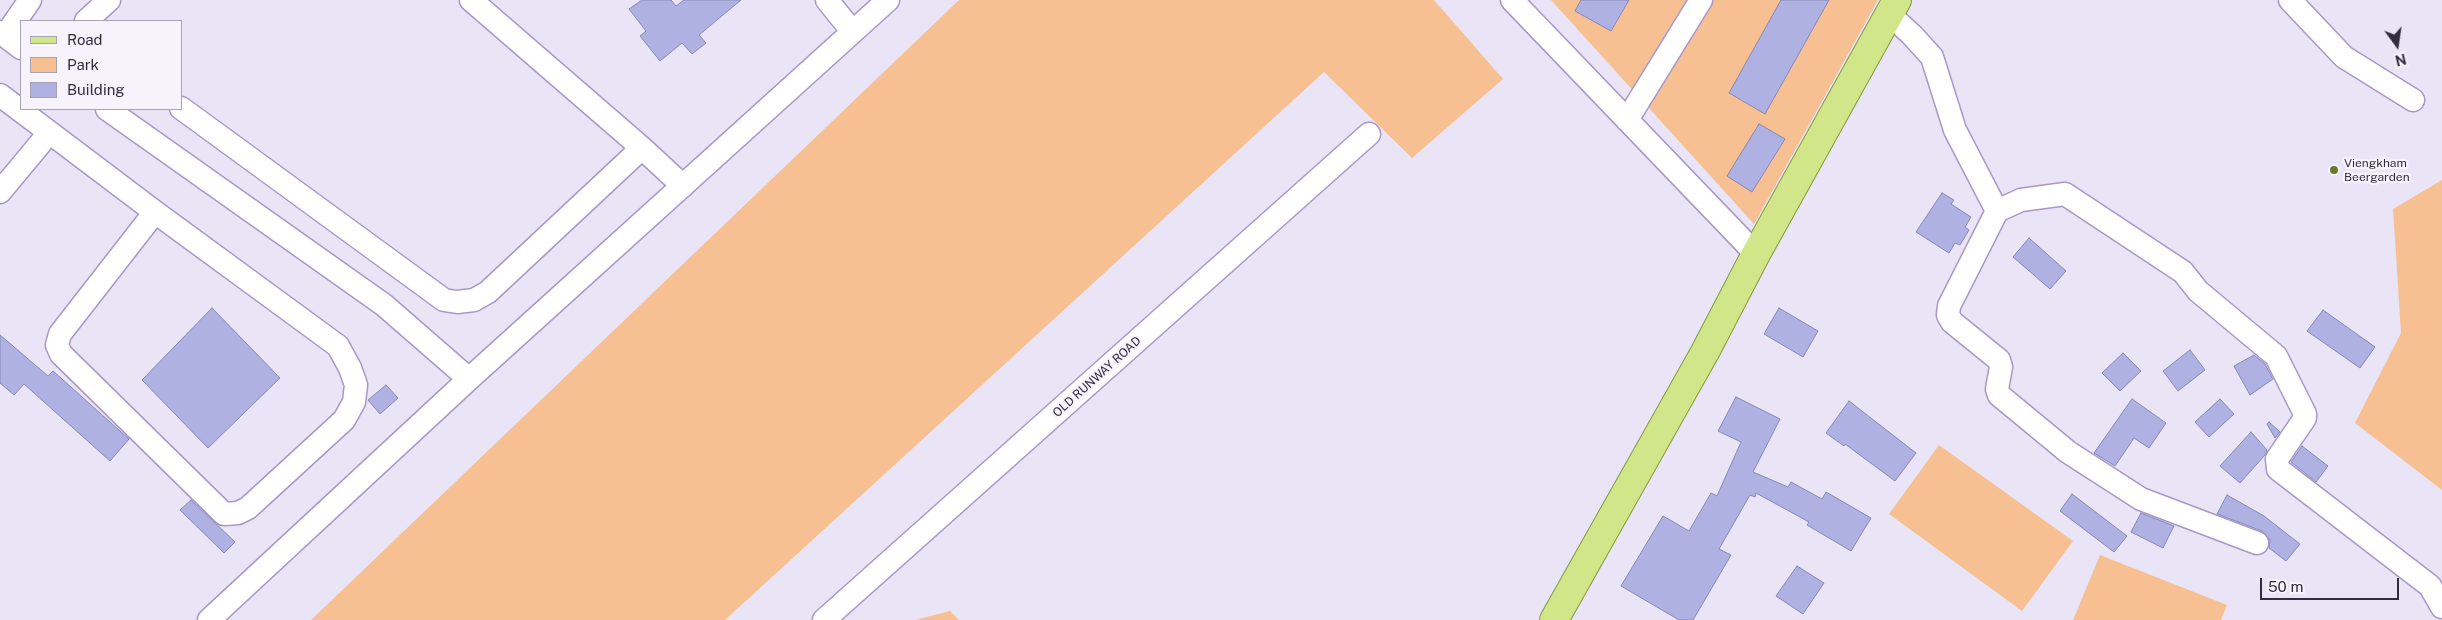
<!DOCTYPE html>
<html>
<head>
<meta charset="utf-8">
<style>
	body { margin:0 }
	#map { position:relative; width:2442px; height:620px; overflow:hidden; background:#eae4f7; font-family:"Public Sans",sans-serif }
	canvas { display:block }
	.legend { position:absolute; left:20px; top:20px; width:162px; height:90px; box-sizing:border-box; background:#f6f3fd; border:1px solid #a8a3b1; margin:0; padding:6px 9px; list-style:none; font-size:15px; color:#332c3f }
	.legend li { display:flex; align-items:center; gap:10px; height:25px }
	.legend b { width:25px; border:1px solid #a8a3b1 }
	.north { position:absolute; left:2372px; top:20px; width:50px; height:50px; -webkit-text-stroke:4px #f6f3fd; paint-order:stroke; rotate:166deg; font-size:14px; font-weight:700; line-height:20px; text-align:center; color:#332c3f }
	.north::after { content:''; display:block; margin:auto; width:18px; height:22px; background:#332c3f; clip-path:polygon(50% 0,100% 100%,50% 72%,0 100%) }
	.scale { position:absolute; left:2260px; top:578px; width:139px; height:22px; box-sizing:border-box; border:2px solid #332c3f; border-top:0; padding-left:6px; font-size:15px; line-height:18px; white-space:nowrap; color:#332c3f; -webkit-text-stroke:4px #f6f3fd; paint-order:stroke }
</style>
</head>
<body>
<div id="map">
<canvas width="2442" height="620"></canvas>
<ul class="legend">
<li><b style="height:6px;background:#d1e589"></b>Road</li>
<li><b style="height:14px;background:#f7c092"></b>Park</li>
<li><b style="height:14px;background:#aeb1e1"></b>Building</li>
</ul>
<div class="north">N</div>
<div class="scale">50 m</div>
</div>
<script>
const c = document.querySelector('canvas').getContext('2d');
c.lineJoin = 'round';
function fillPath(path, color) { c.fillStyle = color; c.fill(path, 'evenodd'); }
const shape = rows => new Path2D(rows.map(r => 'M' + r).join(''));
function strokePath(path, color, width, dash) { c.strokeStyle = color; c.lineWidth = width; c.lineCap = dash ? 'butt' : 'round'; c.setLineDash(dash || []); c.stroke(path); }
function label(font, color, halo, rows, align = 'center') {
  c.font = font + ' "Public Sans",sans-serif'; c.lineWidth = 4.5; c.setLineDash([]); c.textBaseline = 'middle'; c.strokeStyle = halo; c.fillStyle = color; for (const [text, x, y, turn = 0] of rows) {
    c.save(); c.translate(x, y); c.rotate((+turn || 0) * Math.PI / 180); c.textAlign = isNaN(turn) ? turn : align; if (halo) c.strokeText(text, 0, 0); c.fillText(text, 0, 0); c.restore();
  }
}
fillPath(shape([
	[959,0,1434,0,1503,79,1412,158,1324,72,725,620,311,620],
	[1551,0,1878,0,1754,224],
	[2442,180,2442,490,2355,423,2401,333,2393,209],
	[1939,445,2073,541,2022,611,1889,514],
	[2100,555,2227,605,2221,620,2073,620],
	[950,611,959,620,915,620]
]), '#f7c092');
const building = shape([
	[642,0,671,0,676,6,684,0,741,0,699,35,706,43,692,54,682,43,660,61,640,36,646,31,629,9,642,0],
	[1581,0,1629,0,1611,31,1575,11,1581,0],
	[1781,0,1829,0,1765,114,1729,93,1781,0],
	[1759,124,1785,139,1752,192,1727,176,1759,124],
	[1942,193,1954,200,1951,204,1971,217,1965,227,1969,230,1960,245,1955,243,1949,253,1916,232,1942,193],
	[2029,238,2066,271,2050,289,2013,257,2029,238],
	[212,308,280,378,208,448,142,380,212,308],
	[1779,308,1818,331,1803,357,1764,334,1779,308],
	[2323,310,2375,347,2360,368,2307,331,2323,310],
	[0,335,48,376,53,371,129,439,110,461,24,384,14,395,0,383,0,335],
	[2190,350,2205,370,2178,391,2163,371,2190,350],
	[2123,353,2141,371,2120,391,2102,373,2123,353],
	[2254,355,2265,364,2273,379,2250,395,2234,366,2254,355],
	[386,385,398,398,380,414,368,400,386,385],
	[1736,397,1780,419,1753,472,1788,487,1791,482,1822,499,1826,492,1871,518,1851,551,1807,525,1809,522,1756,493,1755,497,1750,495,1719,549,1731,555,1693,620,1679,620,1621,586,1663,516,1689,531,1711,493,1717,496,1741,442,1718,431,1736,397],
	[2132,399,2166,423,2149,448,2134,438,2115,466,2094,453,2132,399],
	[2220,399,2234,414,2209,437,2195,422,2220,399],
	[1849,401,1916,453,1895,481,1845,444,1844,446,1826,433,1849,401],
	[2269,422,2280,432,2275,438,2267,424,2269,422],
	[2251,432,2267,450,2265,455,2240,483,2220,466,2251,432],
	[2302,446,2328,466,2316,482,2291,462,2302,446],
	[2072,494,2127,536,2114,552,2060,511,2072,494],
	[2227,495,2264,516,2300,544,2286,561,2269,548,2270,540,2262,531,2217,514,2227,495],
	[191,500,235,542,224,553,180,510,191,500],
	[2141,513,2174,526,2163,548,2131,532,2141,513],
	[1797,566,1824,583,1803,614,1776,596,1797,566]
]);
fillPath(building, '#aeb1e1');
strokePath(building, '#8588b6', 1);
const minor = shape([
	[471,0,642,148,683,186],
	[827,0,852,31],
	[1512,0,1756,254],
	[2290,0,2344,57,2413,100],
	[1889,14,1912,35,1932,57,1955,130,1997,211,2021,200,2065,194,2183,272,2198,291,2276,356,2305,414,2305,418,2277,459,2278,469,2430,586,2442,607],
	[86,21,109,0],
	[0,32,21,48],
	[5,36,30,0],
	[0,95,155,212,338,346,350,368,356,385,354,402,344,420,248,508,238,513,224,514,61,354,57,345,60,334,155,212],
	[181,108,444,300,457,302,474,300,488,292,642,148],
	[107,109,384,305,469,379],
	[1627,120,1701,0],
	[0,192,49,133],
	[1997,211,1949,306,1948,315,1952,322,1999,360,2001,367,1997,389,1999,395,2068,452,2141,499,2257,543],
	[209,620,469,379,888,0],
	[824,620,1369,134]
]);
const major = shape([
	[1554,620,1705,352,1756,254,1897,0]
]);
strokePath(minor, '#a998c7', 25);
strokePath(major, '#86993c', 30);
strokePath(minor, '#fff', 22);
strokePath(major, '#d1e589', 28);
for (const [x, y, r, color] of [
	[2334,170,5,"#687b2b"]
]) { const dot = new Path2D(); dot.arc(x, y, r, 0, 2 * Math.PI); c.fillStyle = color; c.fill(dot); strokePath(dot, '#f6f3fd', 2); }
label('12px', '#332c3f', '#f6f3fd', [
	["Viengkham",2344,163],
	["Beergarden",2344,177]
], 'left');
label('12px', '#332c3f', '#f6f3fd', [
	["OLD RUNWAY ROAD",1097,377,-42]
]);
</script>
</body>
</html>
